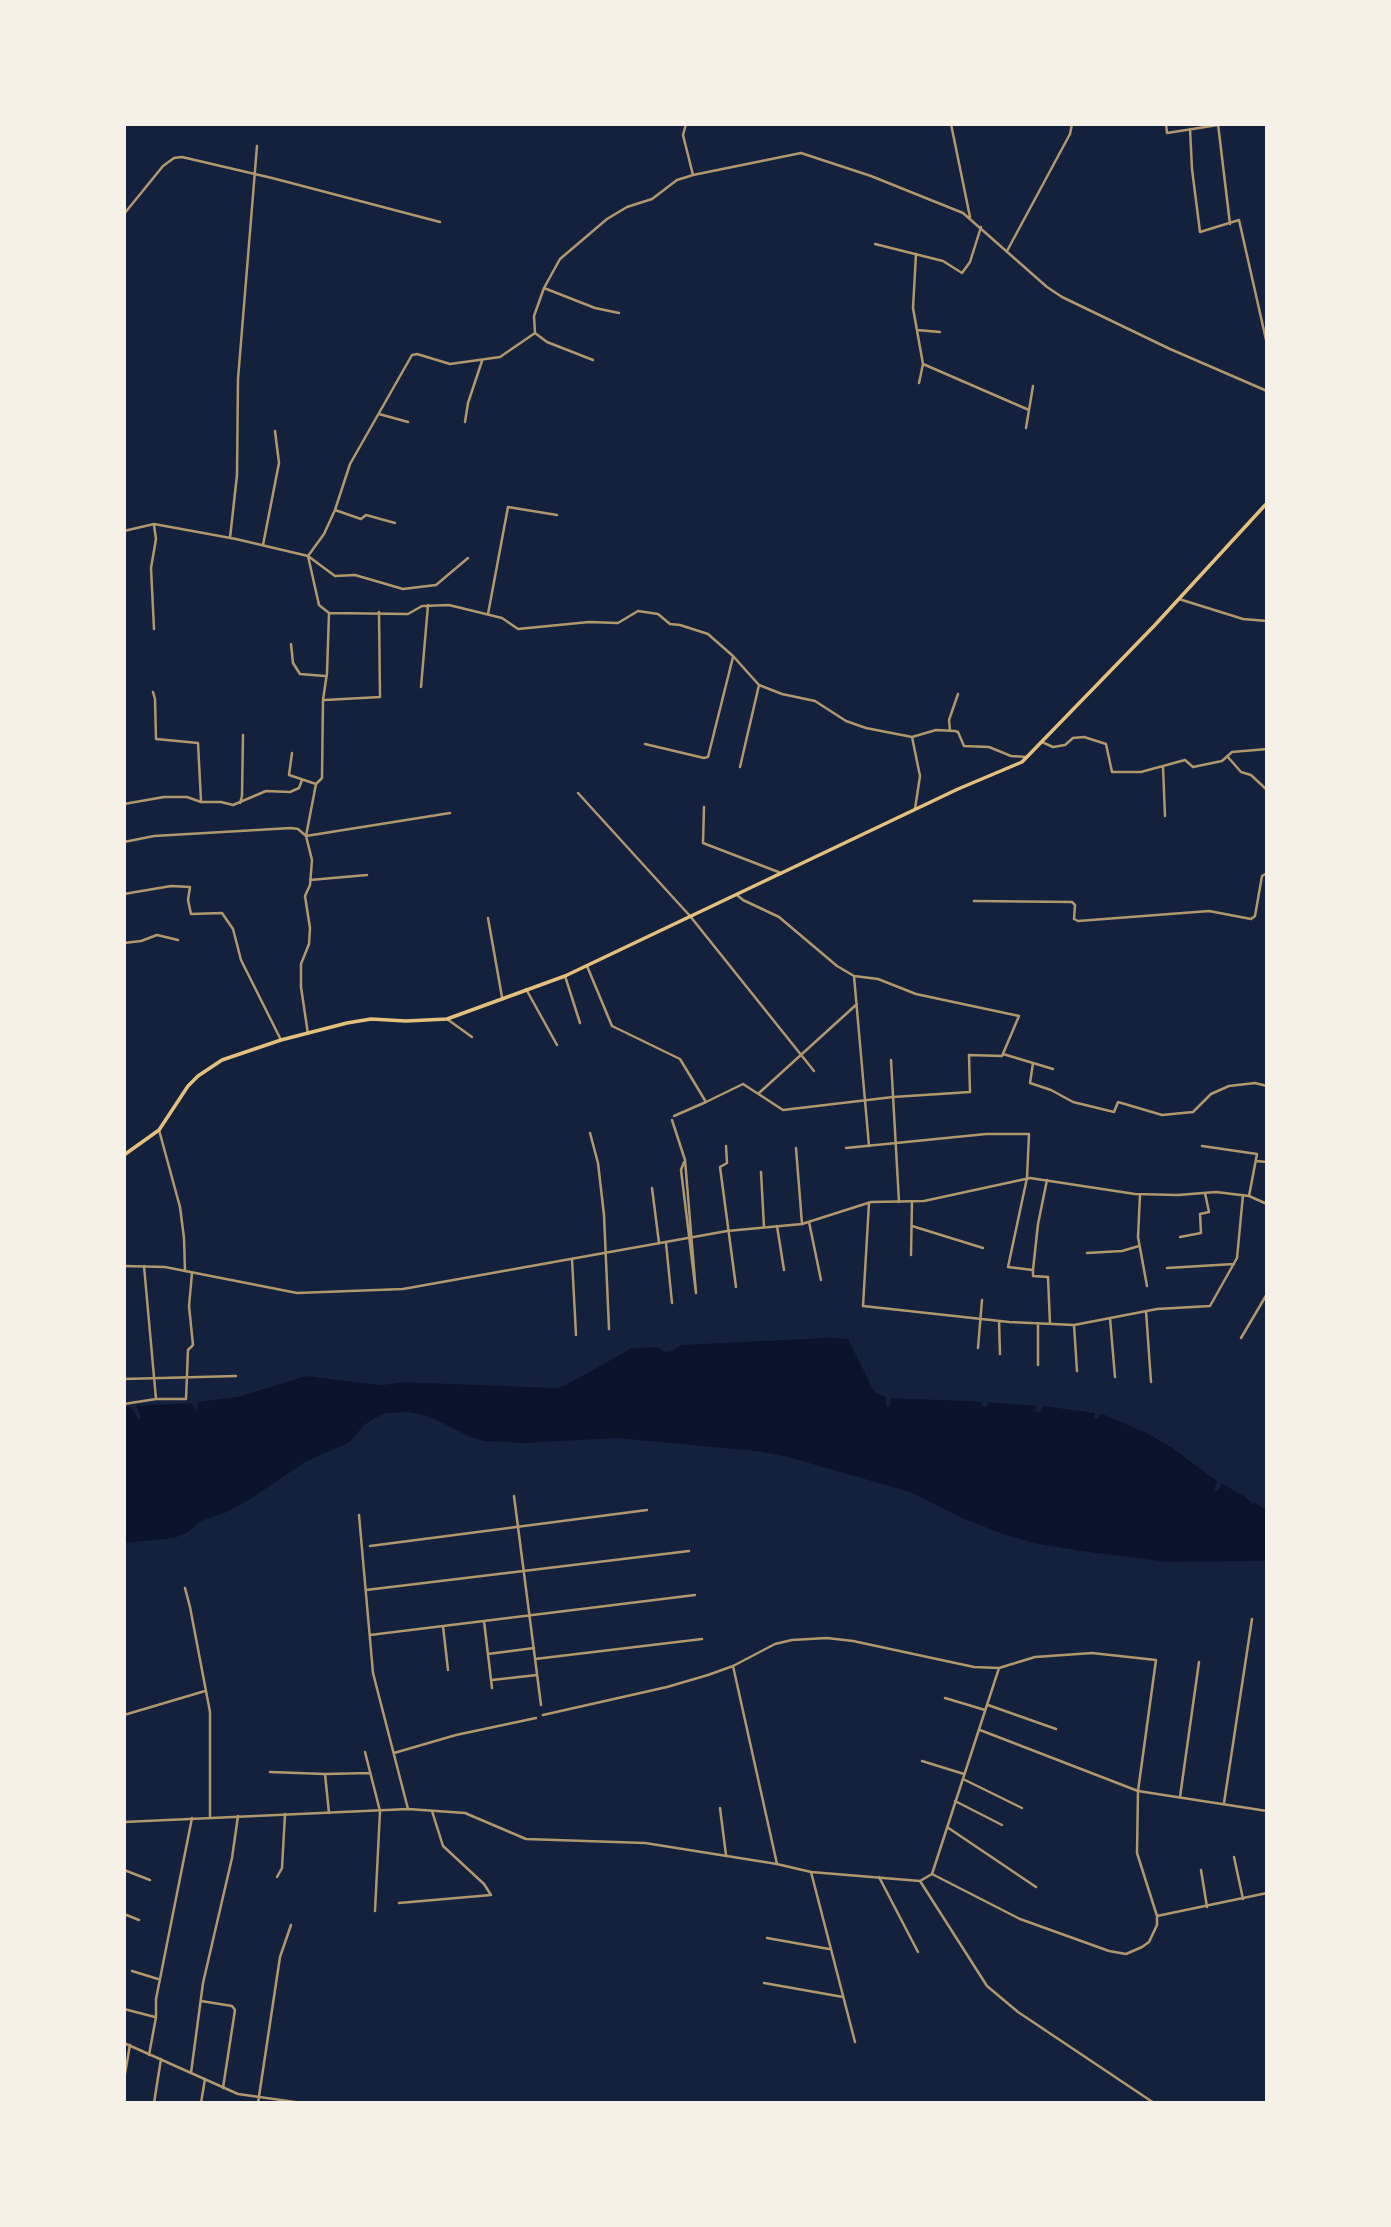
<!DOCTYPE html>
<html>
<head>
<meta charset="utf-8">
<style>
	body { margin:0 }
	#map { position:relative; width:1391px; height:2227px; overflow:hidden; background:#14213d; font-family:"Work Sans",sans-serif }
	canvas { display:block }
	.frame { position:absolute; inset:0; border:126px solid #f6f1e7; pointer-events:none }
</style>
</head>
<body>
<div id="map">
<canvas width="1391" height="2227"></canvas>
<div class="frame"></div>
</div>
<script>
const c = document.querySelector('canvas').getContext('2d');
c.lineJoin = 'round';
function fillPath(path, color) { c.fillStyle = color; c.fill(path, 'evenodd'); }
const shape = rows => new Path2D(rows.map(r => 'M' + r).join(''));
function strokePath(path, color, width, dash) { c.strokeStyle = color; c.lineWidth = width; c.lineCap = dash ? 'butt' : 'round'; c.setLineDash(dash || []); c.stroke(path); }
fillPath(shape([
	[822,1337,848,1339,873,1389,890,1398,971,1401,1067,1408,1105,1415,1149,1434,1174,1449,1218,1481,1267,1510,1267,1561,1168,1562,1081,1551,1038,1544,1003,1534,962,1518,910,1492,788,1457,756,1451,617,1438,525,1443,484,1441,471,1437,428,1416,407,1412,386,1413,375,1418,364,1425,350,1442,305,1462,252,1498,227,1512,201,1521,188,1532,174,1538,124,1543,124,1407,237,1397,306,1376,381,1385,405,1382,557,1388,566,1385,632,1348,658,1347,664,1352,673,1351,681,1345]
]), '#0b132b');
fillPath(shape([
	[848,1335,853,1340,876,1387,883,1393,1037,1402,1106,1412,1150,1431,1176,1446,1219,1478,1267,1506,1267,1510,1254,1502,1253,1504,1242,1494,1222,1483,1218,1491,1214,1491,1217,1481,1174,1449,1149,1434,1105,1415,1100,1414,1098,1419,1094,1418,1095,1413,1043,1406,1040,1412,1035,1411,1037,1405,988,1402,986,1407,981,1406,982,1402,971,1401,891,1398,890,1406,886,1407,886,1397,876,1393,873,1389,850,1342,846,1337,678,1345,683,1342,718,1340],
	[306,1373,381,1382,405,1379,562,1383,563,1385,557,1388,405,1382,381,1385,306,1376,237,1397,198,1402,197,1409,195,1409,192,1403,136,1406,141,1417,139,1420,131,1407,124,1407,124,1405,236,1394]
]), '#14213d');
strokePath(shape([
	[686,124,683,135,693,175],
	[951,124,970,217],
	[1166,124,1167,133,1218,125],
	[1218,124,1230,224],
	[1190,129,1192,169,1200,232,1239,220,1267,344],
	[124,214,163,166,174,158,182,157,272,178,440,222],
	[875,244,943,261,962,273,970,262,981,227],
	[1007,251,1070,134,1072,124],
	[916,254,913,308,923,364,919,383],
	[544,288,595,308,619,313],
	[917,330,940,332],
	[535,333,547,342,593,360],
	[923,364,1029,410],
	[379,414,408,422],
	[465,422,468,403,482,361],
	[1026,428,1033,386],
	[335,510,361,519,366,515,395,523],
	[124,531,154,524,236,539,308,556,335,576,355,575,403,589,436,585,468,558],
	[230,538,237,475,238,379,257,146],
	[263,545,279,463,275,431],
	[308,556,324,534,335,510,350,464,412,355,417,354,450,364,500,357,535,333,534,316,544,288,560,259,607,219,627,207,652,199,677,180,693,175,801,153,871,176,963,213,1047,287,1062,297,1170,349,1267,391],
	[1179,599,1243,619,1267,621],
	[329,613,408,614,422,606,449,605,502,618,518,629,589,622,618,623,638,611,658,614,670,624,680,625,708,634,733,656,759,685,782,694,815,701,846,721,866,728,912,737,936,730,955,731,958,732,964,746,989,747,1011,756,1027,757],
	[488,614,508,507,557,515],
	[154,629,151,568,156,539,154,525],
	[291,644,293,663,300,674,325,676],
	[421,687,428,605],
	[153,692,155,699,156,739,198,743,201,801],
	[325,700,380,697,379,612],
	[950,730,949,720,958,694],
	[912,737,920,776,915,809],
	[1042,742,1053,747,1065,745,1073,738,1084,737,1106,744,1112,772,1141,772,1185,760,1193,767,1222,761,1232,752,1267,749],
	[645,744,704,758,708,757,733,657],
	[292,753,289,775,316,784],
	[1227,756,1241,772,1251,775,1267,790],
	[740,767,759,685],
	[1163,767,1165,816],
	[578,793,690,916,814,1071],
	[240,803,242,796,243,735],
	[124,804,164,797,187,797,201,802,221,802,233,805,266,791,290,792,299,788,302,780],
	[704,807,703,843,781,873],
	[124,842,154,836,291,828,298,829,306,836,450,813],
	[310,880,367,875],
	[124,894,171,886,190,887,188,900,191,914,222,913,233,929,241,960,281,1040],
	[974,901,1072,902,1075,905,1074,919,1078,921,1209,911,1251,919,1255,916,1262,876,1267,873],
	[488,918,502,997],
	[124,943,141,941,157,935,178,940],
	[587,966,612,1026,680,1059,706,1102,743,1084,783,1110,893,1097,970,1092,969,1055,1002,1056,1019,1016,916,994,878,979,854,976,837,966,779,917,743,900,737,895],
	[565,976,580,1023],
	[854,976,869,1146],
	[526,989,557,1045],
	[447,1019,472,1037],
	[308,1034,301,987,301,964,309,944,310,928,305,896,310,885,312,860,306,836,316,784,322,778,323,700,327,673,329,613,319,605,308,556],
	[1003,1054,1053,1069],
	[891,1060,899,1202],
	[1033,1063,1030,1083,1051,1090,1073,1102,1114,1112,1118,1102,1162,1115,1193,1112,1211,1094,1229,1086,1255,1083,1267,1086],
	[759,1093,857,1004],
	[674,1116,706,1102],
	[672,1120,685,1160,696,1293],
	[159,1130,180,1207,184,1238,185,1271],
	[590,1133,598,1163,604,1215,609,1329],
	[726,1146,727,1163,720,1167,736,1287],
	[1202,1146,1257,1154,1249,1196],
	[796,1148,802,1224],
	[846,1148,986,1134,1029,1134,1027,1178,1008,1267,1033,1270,1033,1276,1048,1277,1050,1324],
	[1256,1161,1267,1162],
	[684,1162,681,1170,696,1293],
	[761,1172,764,1227],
	[652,1188,659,1243],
	[1140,1195,1138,1237,1147,1286],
	[869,1203,863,1306,1009,1322,1074,1325,1157,1309,1210,1306,1237,1258,1243,1195],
	[809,1222,821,1280],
	[777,1226,784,1270],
	[912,1226,983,1248],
	[1180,1237,1201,1233,1200,1214,1209,1212,1205,1193],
	[666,1243,672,1303],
	[1087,1253,1122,1251,1139,1246],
	[911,1255,912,1201],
	[572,1259,576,1335],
	[144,1266,156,1399],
	[1167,1268,1234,1264],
	[1033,1270,1038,1224,1047,1180],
	[1146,1311,1151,1382],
	[1110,1318,1115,1377],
	[999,1321,1000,1354],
	[1038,1323,1038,1365],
	[1074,1325,1077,1371],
	[1241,1338,1267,1294],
	[978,1348,982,1300],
	[124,1379,236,1376],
	[124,1404,156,1399,186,1399,188,1350,193,1345,189,1306,192,1273],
	[514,1496,541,1705],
	[359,1515,373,1673,408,1809],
	[370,1546,647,1510],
	[185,1588,190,1607,210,1712,210,1816],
	[366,1590,689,1551],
	[484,1621,492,1688],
	[443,1626,448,1670],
	[370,1635,695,1595],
	[488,1654,534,1648],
	[535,1659,702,1639],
	[733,1666,777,1864],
	[492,1680,537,1675],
	[945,1698,985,1710],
	[988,1705,1056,1729],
	[124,1715,205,1691],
	[543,1715,667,1687,708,1675,733,1666,775,1644,792,1640,827,1638,853,1641,974,1667,999,1668,1035,1657,1092,1653,1156,1660,1138,1791,1137,1853,1157,1916],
	[980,1730,1138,1791,1267,1811],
	[365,1752,380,1811,375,1911],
	[394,1753,456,1735,536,1718],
	[922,1761,964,1774],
	[270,1772,325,1774,370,1773],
	[325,1774,329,1813],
	[963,1779,1022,1808],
	[1180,1797,1199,1662],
	[955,1801,1002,1825],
	[1224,1803,1252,1619],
	[720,1808,726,1855],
	[947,1827,1036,1887],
	[1234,1857,1243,1899],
	[124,1870,150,1880],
	[1201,1870,1207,1907],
	[811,1872,855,2042],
	[932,1874,1020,1919,1109,1951,1126,1954,1142,1947,1149,1942,1157,1925,1157,1916,1267,1893],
	[277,1877,282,1868,285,1814],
	[879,1877,918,1952],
	[920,1881,932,1874,999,1668],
	[399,1903,491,1895,484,1884,443,1846,432,1811],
	[124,1914,139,1920],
	[767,1938,829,1949],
	[132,1971,158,1979],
	[764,1983,843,1997],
	[201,2001,232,2006,235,2010,223,2088],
	[124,2009,155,2017],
	[124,2043,238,2094,302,2103],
	[149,2055,156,2017,156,1999,192,1818],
	[191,2073,203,1983,232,1858,238,1816],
	[124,2079,130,2045],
	[154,2103,161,2059],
	[201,2103,205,2079],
	[258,2103,280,1957,291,1925]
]), '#b1986c', 2.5);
strokePath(shape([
	[124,1266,165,1267,297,1293,403,1289,727,1231,802,1224,871,1202,924,1201,1030,1178,1135,1194,1178,1195,1216,1192,1249,1196,1267,1204],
	[124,1822,408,1809,465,1813,526,1839,645,1843,777,1864,811,1872,920,1881,987,1986,1018,2012,1154,2103]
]), '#b1986c', 2.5);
strokePath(shape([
	[124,1155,159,1130,188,1086,198,1076,222,1060,281,1040,347,1023,371,1019,406,1021,447,1019,565,976,958,789,1022,762,1154,626,1267,503]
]), '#e5c07b', 3.5);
</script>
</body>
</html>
